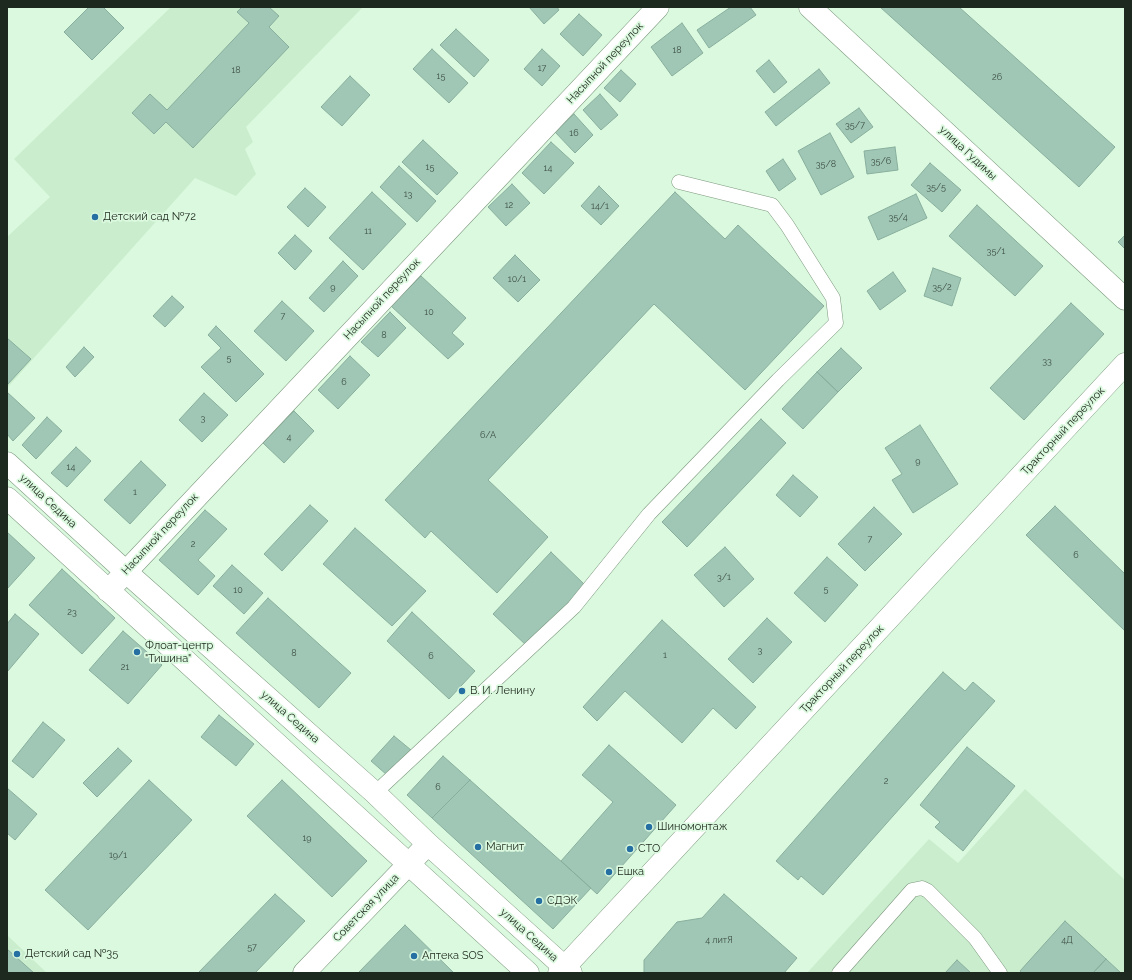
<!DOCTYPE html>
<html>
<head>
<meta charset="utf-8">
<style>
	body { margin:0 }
	#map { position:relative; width:1132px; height:980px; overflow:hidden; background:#dbf9de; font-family:Raleway,sans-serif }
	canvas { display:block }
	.frame { position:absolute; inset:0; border:8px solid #1d281e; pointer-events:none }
</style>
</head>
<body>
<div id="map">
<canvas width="1132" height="980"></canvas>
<div class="frame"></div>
</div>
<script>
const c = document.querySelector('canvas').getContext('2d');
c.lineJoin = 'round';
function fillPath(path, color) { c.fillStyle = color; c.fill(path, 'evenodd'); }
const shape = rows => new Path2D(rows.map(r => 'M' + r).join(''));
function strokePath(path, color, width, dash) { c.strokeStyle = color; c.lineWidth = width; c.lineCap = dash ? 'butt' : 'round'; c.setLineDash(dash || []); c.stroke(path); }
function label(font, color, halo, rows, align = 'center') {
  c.font = font + ' Raleway,sans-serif'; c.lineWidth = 3.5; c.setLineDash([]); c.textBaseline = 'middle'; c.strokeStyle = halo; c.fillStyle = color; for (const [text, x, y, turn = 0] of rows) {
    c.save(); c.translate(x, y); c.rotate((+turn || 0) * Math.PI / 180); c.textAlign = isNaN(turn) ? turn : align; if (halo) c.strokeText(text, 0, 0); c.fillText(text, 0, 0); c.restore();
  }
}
fillPath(shape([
	[171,7,363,7,246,127,253,142,245,149,256,174,236,196,195,178,7,388,7,237,50,197,14,159],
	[1025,789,1125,880,1125,973,807,973,929,839,958,863],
	[7,935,47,973,7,973]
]), '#caeecd');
const building = shape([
	[89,7,103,7,124,28,92,60,64,32,89,7],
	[242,7,269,7,279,16,269,27,289,47,193,148,166,122,154,134,132,113,150,94,167,110,249,23,237,12,242,7],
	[529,7,557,7,559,10,544,24,529,7],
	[731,7,750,7,756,15,709,48,697,30,731,7],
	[880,7,959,7,1115,147,1079,187,880,7],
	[579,14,602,35,583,56,560,34,579,14],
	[682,23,703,53,672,76,651,47,682,23],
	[456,29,489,60,474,77,440,45,456,29],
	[432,49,468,83,449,103,413,69,432,49],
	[542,49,560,66,542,86,524,69,542,49],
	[769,60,787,82,774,93,756,71,769,60],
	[819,69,830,83,776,126,765,112,819,69],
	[621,70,636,84,620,102,604,88,621,70],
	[350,76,370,95,342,126,321,107,350,76],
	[600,94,618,115,601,130,583,110,600,94],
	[859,108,873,127,851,143,836,124,859,108],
	[574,114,593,135,575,153,555,132,574,114],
	[830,133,854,177,821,195,798,151,830,133],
	[423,140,458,173,437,195,402,162,423,140],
	[551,142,574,163,544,194,522,173,551,142],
	[895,147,898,170,867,174,864,151,895,147],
	[783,159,796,179,779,191,766,171,783,159],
	[930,163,961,190,942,212,911,185,930,163],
	[399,166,436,201,417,222,380,187,399,166],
	[512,184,530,203,506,226,488,207,512,184],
	[599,186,619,206,601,225,581,206,599,186],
	[305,188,326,207,308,227,287,207,305,188],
	[372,192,406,224,363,270,329,238,372,192],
	[675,192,725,239,738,225,824,306,745,390,654,304,488,480,548,537,497,593,431,531,425,538,385,500,675,192],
	[916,194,927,218,878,240,868,217,916,194],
	[977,205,1043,266,1015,296,949,236,977,205],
	[295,235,312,251,295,270,278,253,295,235],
	[1125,235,1125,249,1118,242,1125,235],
	[515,255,540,280,518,302,493,278,515,255],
	[343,261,358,276,324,312,309,298,343,261],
	[933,268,961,278,952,306,924,296,933,268],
	[893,272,906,291,880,310,867,291,893,272],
	[421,276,466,318,452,333,464,344,448,359,391,306,421,276],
	[172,296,184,307,165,327,153,316,172,296],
	[282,301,314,331,286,361,254,331,282,301],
	[1071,303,1104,334,1024,420,990,388,1071,303],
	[390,312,406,328,378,357,361,342,390,312],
	[216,326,264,374,236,402,201,367,221,348,208,335,216,326],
	[7,338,31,359,7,385,7,338],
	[84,347,94,357,75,377,66,367,84,347],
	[841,348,862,368,838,392,817,372,841,348],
	[350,356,370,375,338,409,318,390,350,356],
	[817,372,838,392,803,429,782,409,817,372],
	[7,392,35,418,13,441,7,434,7,392],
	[204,393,228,415,202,442,179,420,204,393],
	[294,411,314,431,284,463,263,443,294,411],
	[47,417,62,431,36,459,22,445,47,417],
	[761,419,786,443,687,547,662,522,761,419],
	[920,425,958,484,913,513,892,480,902,474,885,448,920,425],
	[76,447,91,461,67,487,51,473,76,447],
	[141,461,166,485,130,524,104,500,141,461],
	[793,475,818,497,800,517,776,495,793,475],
	[310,505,328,521,282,571,264,554,310,505],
	[1055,506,1125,574,1125,631,1026,535,1055,506],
	[874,507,902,534,865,571,838,544,874,507],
	[205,510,227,529,198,560,215,576,198,595,159,560,205,510],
	[355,528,426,591,392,626,323,564,355,528],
	[7,532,35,558,7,589,7,532],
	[725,547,754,579,724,607,694,575,725,547],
	[551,552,585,585,527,646,493,614,551,552],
	[827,557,858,585,825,622,794,593,827,557],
	[232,565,263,593,244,614,213,586,232,565],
	[62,569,115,618,82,654,29,605,62,569],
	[268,598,351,673,319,708,236,633,268,598],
	[412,612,475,671,449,699,387,641,412,612],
	[15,614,39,634,7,672,7,624,15,614],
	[767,618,792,642,753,683,728,659,767,618],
	[662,620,756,707,736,729,713,708,682,743,625,691,597,721,583,707,662,620],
	[123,631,162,665,128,704,89,670,123,631],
	[943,672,965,691,973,682,995,701,823,895,801,876,798,880,776,861,943,672],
	[219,715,254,744,236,766,201,737,219,715],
	[43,722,65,740,33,778,12,761,43,722],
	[394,736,411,750,387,775,371,761,394,736],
	[609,745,676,805,597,894,561,861,613,802,582,775,609,745],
	[967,747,1015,786,963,851,935,827,940,822,920,805,967,747],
	[118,748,132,761,97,797,83,783,118,748],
	[443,756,470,780,432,818,407,795,443,756],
	[149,780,192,820,88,930,45,890,149,780],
	[282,780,367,861,332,897,247,816,282,780],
	[470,780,591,888,553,929,432,818,470,780],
	[7,788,37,814,15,840,7,833,7,788],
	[275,894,305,921,255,973,198,973,275,894],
	[724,894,797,958,784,973,644,973,644,960,677,922,702,918,724,894],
	[1065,921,1106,959,1093,973,1022,973,1020,971,1065,921],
	[405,925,454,973,358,973,405,925],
	[7,949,34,973,7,973,7,949],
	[1106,959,1121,973,1093,973,1106,959],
	[957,960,971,973,945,973,957,960]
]);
fillPath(building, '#a0c7b6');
strokePath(building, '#88ae9d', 1);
const service = shape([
	[375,793,574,607,649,514,778,380,836,323,833,298,787,225,772,205,679,182],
	[839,973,912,890,922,888,928,891,975,938,1000,973]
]);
const minor = shape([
	[108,591,658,7]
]);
const tertiary = shape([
	[810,7,1125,299],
	[7,463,125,571,375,793,428,844,571,973],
	[304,973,428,844],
	[559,973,1125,364]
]);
const secondary = shape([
	[7,498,528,973]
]);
strokePath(service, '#7d997f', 15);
strokePath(minor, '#7d997f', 23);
strokePath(tertiary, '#7d997f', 23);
strokePath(secondary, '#7d997f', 23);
strokePath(service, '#fff', 14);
strokePath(minor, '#fff', 22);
strokePath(tertiary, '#fff', 22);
strokePath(secondary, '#fff', 22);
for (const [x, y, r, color] of [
	[95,217,4,"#256fa2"],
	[137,652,4,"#256fa2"],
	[462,691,4,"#256fa2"],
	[649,827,4,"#256fa2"],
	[478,847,4,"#256fa2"],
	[630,849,4,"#256fa2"],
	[609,872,4,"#256fa2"],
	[539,901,4,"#256fa2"],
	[17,954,4,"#256fa2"],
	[414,956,4,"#256fa2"]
]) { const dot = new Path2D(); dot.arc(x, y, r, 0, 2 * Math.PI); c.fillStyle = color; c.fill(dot); strokePath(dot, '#dbf9de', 1.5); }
label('9px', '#3e5044', null, [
	["18",677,50],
	["17",542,68],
	["18",236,70],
	["15",441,76],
	["26",997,77],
	["35/7",855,125],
	["16",574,133],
	["35/6",881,161],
	["35/8",826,164],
	["15",430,167],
	["14",548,168],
	["35/5",936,187],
	["13",408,194],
	["12",509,205],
	["14/1",600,206],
	["35/4",898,217],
	["11",368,231],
	["35/1",996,251],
	["10/1",517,279],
	["9",333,287],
	["35/2",942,287],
	["10",429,312],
	["7",283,316],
	["8",384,335],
	["5",229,358],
	["33",1047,361],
	["6",344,382],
	["3",203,418],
	["6/А",488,435],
	["4",289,437],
	["9",918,461],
	["14",71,467],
	["1",135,492],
	["7",870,539],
	["2",193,544],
	["6",1076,555],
	["3/1",724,577],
	["5",826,589],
	["10",238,590],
	["23",72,612],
	["3",760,650],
	["8",294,653],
	["1",665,655],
	["6",431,656],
	["21",125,667],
	["2",886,781],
	["6",438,787],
	["19",307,838],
	["19/1",118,855],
	["4 литЯ",719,940],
	["4Д",1067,940],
	["57",252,947]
]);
label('11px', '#1d281e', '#dbf9de', [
	["Насыпной переулок",605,63,-47],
	["улица Гудимы",968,153,43],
	["Насыпной переулок",382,299,-47],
	["Тракторный переулок",1063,431,-47],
	["улица Седина",48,501,43],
	["Насыпной переулок",160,534,-47],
	["Тракторный переулок",842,669,-47],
	["улица Седина",290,717,41],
	["Советская улица",366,908,-46],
	["улица Седина",529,935,42]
]);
label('11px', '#1d281e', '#dbf9de', [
	["Детский сад №72",103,217],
	["Флоат-центр",145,646],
	["\"Тишина\"",145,659],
	["В. И. Ленину",470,691],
	["Шиномонтаж",657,827],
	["Магнит",486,847],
	["СТО",638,849],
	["Ешка",617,872],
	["СДЭК",547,901],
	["Детский сад №35",25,954],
	["Аптека SOS",422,956]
], 'left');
</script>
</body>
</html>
